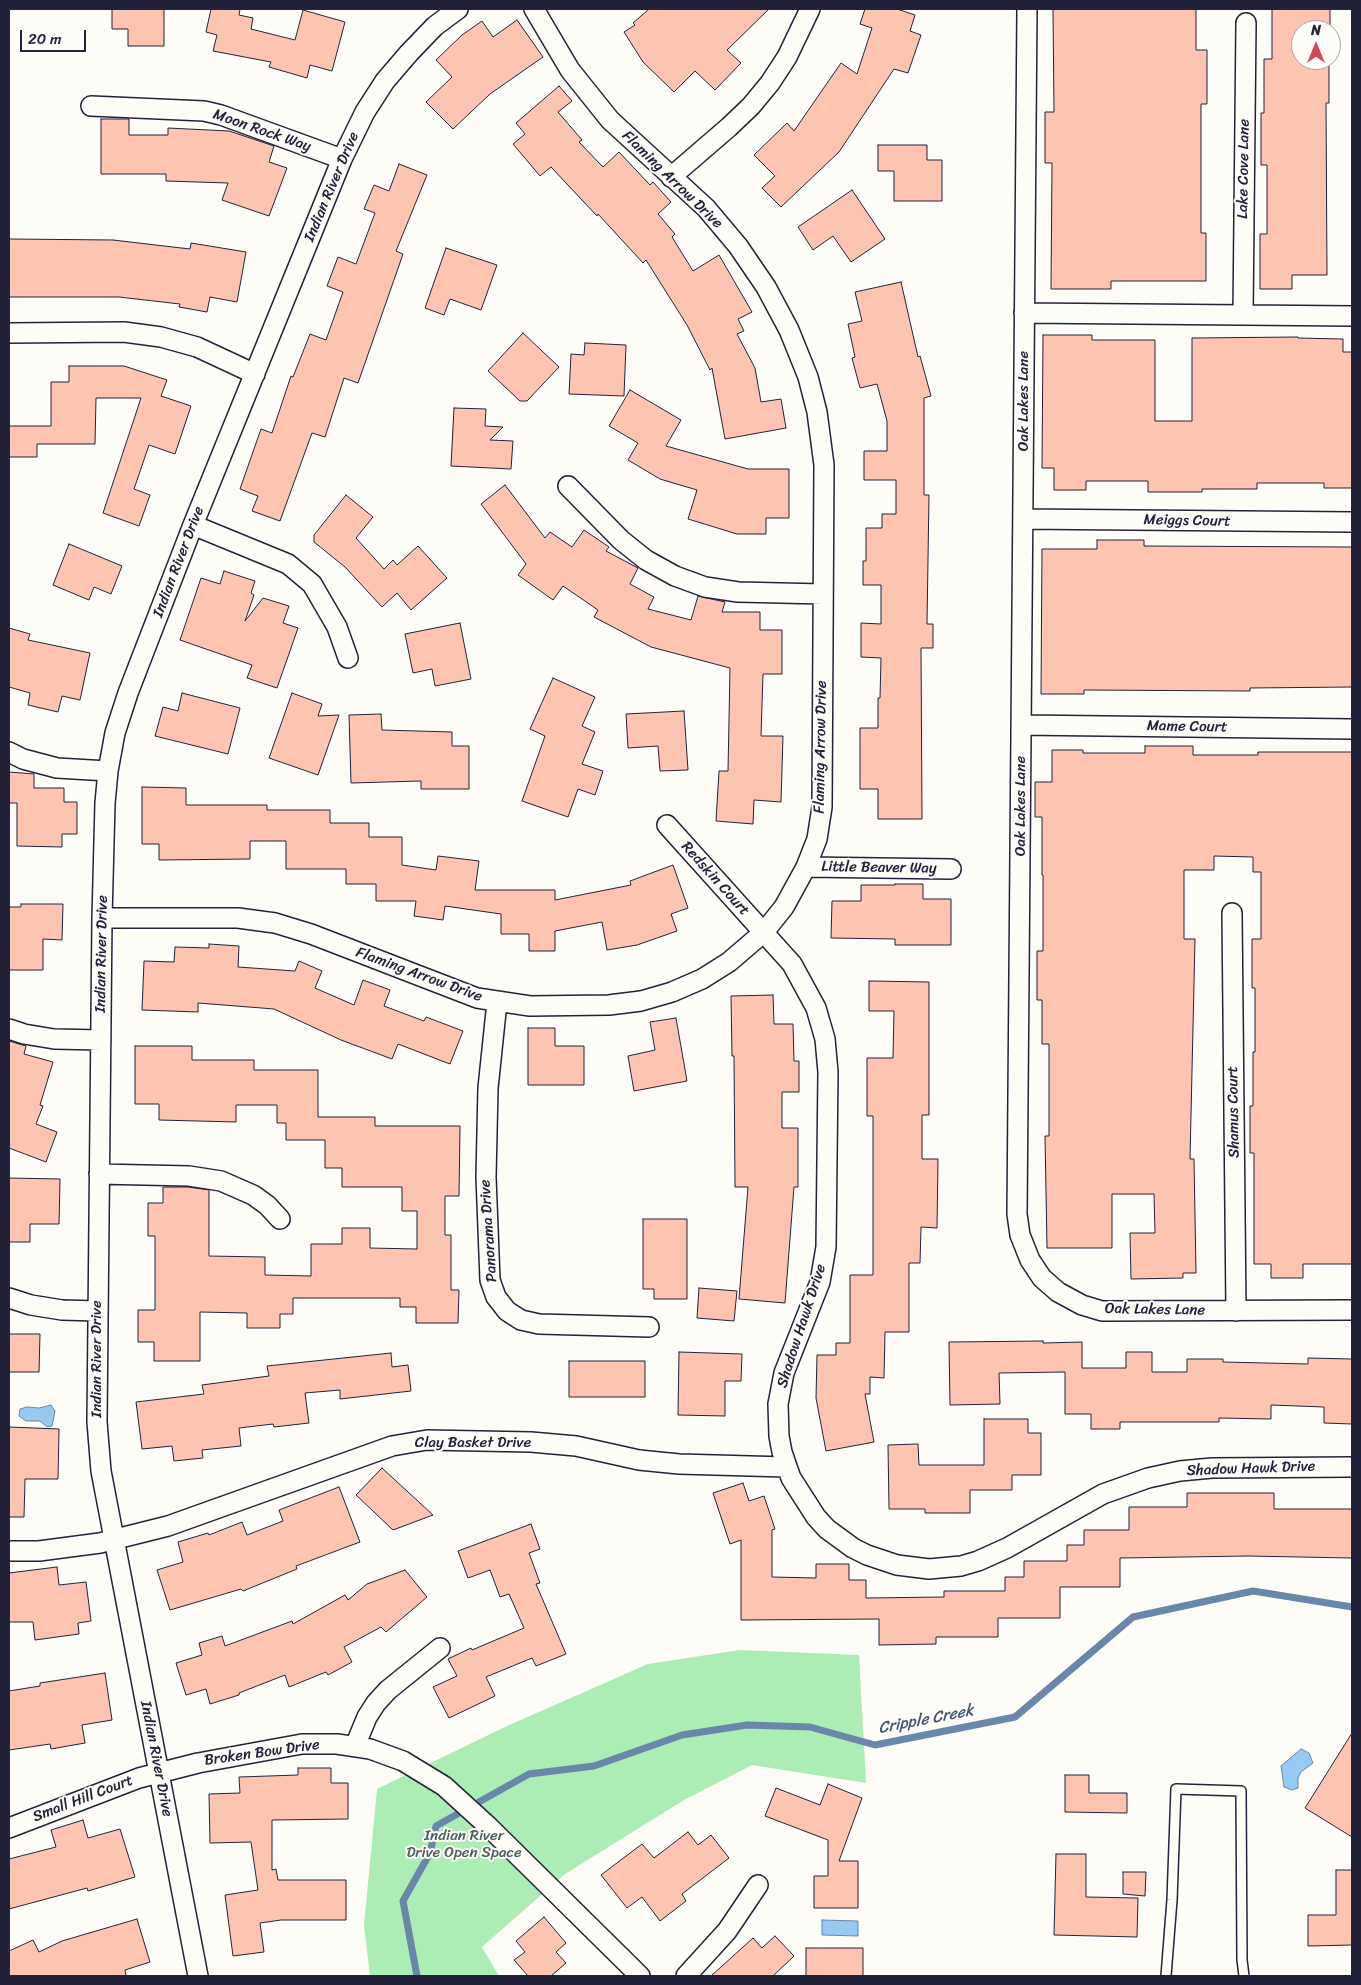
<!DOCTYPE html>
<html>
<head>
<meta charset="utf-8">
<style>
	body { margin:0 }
	#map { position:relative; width:1361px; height:1985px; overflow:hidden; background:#fdfcf7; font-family:Sriracha,sans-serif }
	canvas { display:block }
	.frame { position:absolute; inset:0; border:10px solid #22223b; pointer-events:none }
	.north { position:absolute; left:1291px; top:20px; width:50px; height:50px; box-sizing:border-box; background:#fdfcf7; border:1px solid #a5a5ac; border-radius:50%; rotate:0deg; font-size:14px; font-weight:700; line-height:20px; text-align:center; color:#22223b }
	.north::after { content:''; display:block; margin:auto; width:18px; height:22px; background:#d1495b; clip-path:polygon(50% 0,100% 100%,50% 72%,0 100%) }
	.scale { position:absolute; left:20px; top:30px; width:66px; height:22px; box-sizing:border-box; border:2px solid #22223b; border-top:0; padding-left:6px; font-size:15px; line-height:18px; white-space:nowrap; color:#22223b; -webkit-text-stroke:4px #fdfcf7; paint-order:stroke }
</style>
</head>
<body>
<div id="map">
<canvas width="1361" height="1985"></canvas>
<div class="frame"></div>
<div class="north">N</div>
<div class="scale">20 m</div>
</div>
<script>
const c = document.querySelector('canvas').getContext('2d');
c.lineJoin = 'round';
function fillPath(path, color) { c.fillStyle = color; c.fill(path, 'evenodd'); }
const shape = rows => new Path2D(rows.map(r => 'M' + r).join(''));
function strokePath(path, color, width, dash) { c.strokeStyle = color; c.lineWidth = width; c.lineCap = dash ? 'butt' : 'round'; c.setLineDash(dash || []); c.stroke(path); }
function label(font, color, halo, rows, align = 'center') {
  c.font = font + ' Sriracha,sans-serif'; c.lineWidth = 4; c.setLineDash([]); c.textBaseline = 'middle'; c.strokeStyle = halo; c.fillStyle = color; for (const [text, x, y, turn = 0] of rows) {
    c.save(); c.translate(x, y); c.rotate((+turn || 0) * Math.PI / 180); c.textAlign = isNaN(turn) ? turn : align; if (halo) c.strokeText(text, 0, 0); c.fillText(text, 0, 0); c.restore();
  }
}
fillPath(shape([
	[740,1650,859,1655,866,1783,752,1765,684,1800,565,1874,482,1947,499,1976,370,1976,364,1925,377,1789,507,1726,648,1664]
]), '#acecb5');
const water = shape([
	[51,1405,55,1411,52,1426,47,1427,40,1421,26,1421,19,1416,20,1409,27,1407,39,1408,51,1405],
	[1301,1749,1309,1753,1313,1763,1301,1772,1298,1778,1298,1788,1292,1790,1284,1787,1281,1766,1301,1749],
	[822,1920,858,1921,858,1936,822,1935,822,1920]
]);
fillPath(water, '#96caf3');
strokePath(water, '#6887a9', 1);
strokePath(shape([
	[417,1976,403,1901,430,1853,436,1826,529,1774,594,1766,682,1735,747,1725,810,1727,875,1745,1015,1717,1133,1617,1253,1591,1352,1607]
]), '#6887a9', 7);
const building = shape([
	[112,9,164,9,164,46,128,46,128,29,112,29,112,9],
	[211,9,240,9,239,15,253,18,251,29,295,40,303,10,345,22,332,71,310,65,307,78,269,67,271,62,213,51,217,35,206,32,211,9],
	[649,9,769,9,727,50,741,63,715,90,695,71,674,92,643,62,624,32,635,25,633,23,649,9],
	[865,9,897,9,915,15,910,31,921,35,908,73,894,69,839,152,781,207,762,188,775,176,754,155,787,123,794,131,841,63,857,74,872,28,860,24,865,9],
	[1053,9,1196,9,1196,50,1207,50,1207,104,1201,104,1201,233,1206,233,1206,281,1111,281,1111,289,1051,289,1052,163,1045,163,1045,112,1054,112,1053,9],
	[1272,9,1330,9,1330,30,1301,30,1301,60,1329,60,1329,103,1326,103,1327,275,1292,275,1292,289,1260,289,1260,234,1267,234,1267,165,1261,165,1261,113,1264,113,1264,59,1272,59,1272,9],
	[517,20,543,57,490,94,453,129,426,102,452,77,436,60,462,35,482,21,493,37,517,20],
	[559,86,572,101,558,112,582,140,579,142,603,167,619,152,650,185,653,182,671,202,658,214,675,234,672,237,693,271,719,255,752,312,738,319,744,331,737,334,755,368,761,402,781,399,786,428,725,439,712,368,710,370,687,325,646,260,643,263,598,214,597,216,551,167,540,176,513,144,525,134,516,123,559,86],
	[101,119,129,119,129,135,168,135,168,128,229,131,274,146,269,162,287,168,269,216,222,200,228,183,166,181,166,174,101,174,101,119],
	[878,145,927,145,927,160,942,160,942,201,894,201,894,171,878,171,878,145],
	[399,164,427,175,396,251,403,254,358,383,344,378,325,437,312,433,280,521,252,511,258,496,240,489,261,429,272,433,291,376,293,377,310,334,326,340,343,292,327,286,338,257,356,264,375,213,364,209,374,185,389,191,399,164],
	[852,190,885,239,851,262,833,236,813,250,798,227,852,190],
	[9,239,113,240,190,249,191,243,246,252,237,302,210,297,207,312,179,307,180,304,119,297,9,297,9,239],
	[446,248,497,265,481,310,450,299,444,315,425,308,446,248],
	[901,282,918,357,920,356,931,396,924,398,924,495,929,495,927,624,933,624,933,648,921,648,922,819,878,819,878,789,860,789,860,728,878,728,878,698,880,698,881,658,861,657,861,623,881,624,881,585,863,585,863,561,866,561,866,528,882,528,882,514,896,514,896,480,864,480,864,451,887,451,887,421,877,384,860,388,852,358,855,357,848,324,862,321,855,292,901,282],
	[523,333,559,367,527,401,520,401,488,371,523,333],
	[1043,335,1092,335,1092,340,1155,340,1155,421,1192,421,1192,338,1298,337,1298,338,1343,339,1343,352,1352,352,1352,488,1324,488,1324,483,1257,483,1257,489,1202,489,1202,492,1148,492,1148,481,1086,481,1086,490,1054,490,1054,468,1042,468,1043,335],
	[585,343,626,345,624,396,569,394,571,354,584,355,585,343],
	[69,366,124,366,167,380,161,396,191,406,175,454,149,445,134,489,150,495,139,526,103,513,141,398,96,398,95,444,37,444,37,457,9,457,9,426,51,426,51,382,69,382,69,366],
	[630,390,681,420,666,446,748,469,789,469,789,518,766,518,766,534,737,534,688,519,697,490,660,479,628,460,638,443,609,426,630,390],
	[454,408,486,409,485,426,503,427,490,440,513,441,511,469,451,466,454,408],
	[505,485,545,538,550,532,572,547,584,530,609,547,606,551,638,568,630,584,654,597,648,609,691,620,698,596,725,602,722,612,760,612,760,630,782,630,782,674,763,674,761,736,783,736,781,802,754,800,753,824,716,821,719,771,728,771,730,668,651,647,594,617,598,610,563,586,553,600,518,575,526,564,481,504,505,485],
	[346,495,373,517,356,538,384,569,393,560,397,565,418,546,447,578,411,610,397,593,382,607,345,567,314,542,314,535,346,495],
	[1097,540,1144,540,1144,546,1352,547,1352,687,1250,688,1250,691,1084,690,1084,694,1041,694,1042,549,1097,549,1097,540],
	[69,544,122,566,111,594,94,587,89,600,53,585,69,544],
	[224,571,255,581,251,593,254,595,245,621,263,598,289,606,283,623,298,628,277,688,247,678,252,665,180,640,201,578,220,584,224,571],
	[460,623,471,679,435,686,432,669,413,673,405,634,460,623],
	[9,628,30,634,28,640,90,653,80,700,62,696,58,712,28,705,30,693,9,687,9,628],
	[553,678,595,697,582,726,595,732,582,764,603,771,595,795,578,789,568,817,522,801,545,736,530,729,553,678],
	[182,693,240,708,228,754,155,736,163,707,178,711,182,693],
	[292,693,322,704,318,716,339,715,318,775,269,758,292,693],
	[684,711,688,770,660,771,658,746,628,748,626,714,684,711],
	[381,714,382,730,452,732,452,746,469,746,469,789,421,789,421,781,351,783,349,715,381,714],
	[1145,746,1193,746,1193,755,1258,755,1258,752,1352,752,1352,1264,1303,1264,1303,1278,1271,1278,1271,1264,1254,1264,1254,1153,1250,1153,1250,1106,1253,1106,1253,1052,1255,1052,1255,988,1252,988,1252,939,1261,939,1261,872,1253,872,1253,857,1214,856,1214,870,1184,870,1184,939,1195,939,1190,1159,1194,1159,1196,1273,1183,1273,1183,1278,1131,1279,1130,1233,1155,1233,1154,1194,1112,1194,1112,1248,1047,1248,1045,1136,1049,1136,1049,1044,1042,1044,1042,1000,1037,1000,1037,951,1043,951,1043,875,1042,875,1042,817,1035,817,1035,782,1052,782,1052,750,1083,750,1083,753,1145,753,1145,746],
	[9,772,34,774,34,788,64,788,64,802,77,802,77,834,62,834,62,847,17,846,17,803,9,803,9,772],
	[142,787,186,788,186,805,267,805,267,810,330,810,330,823,369,823,369,837,402,837,402,865,436,870,438,856,479,861,475,890,555,890,555,900,631,885,630,881,673,865,688,908,671,914,677,931,637,945,607,950,602,922,555,931,555,951,529,951,529,934,501,934,501,914,445,906,443,920,414,916,416,901,376,901,376,884,346,884,346,869,286,869,286,841,250,841,250,859,159,860,159,844,142,844,142,787],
	[895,884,923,884,923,899,951,899,951,945,895,945,895,939,831,938,832,901,861,901,861,885,895,885,895,884],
	[21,904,63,904,62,940,43,939,43,970,9,970,9,907,21,907,21,904],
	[209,944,239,946,238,967,295,971,299,961,322,971,315,988,354,1005,363,980,390,990,384,1006,424,1021,426,1017,463,1031,450,1064,398,1044,392,1059,341,1040,274,1009,198,1003,198,1012,142,1010,144,961,174,962,175,947,209,948,209,944],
	[869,981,929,982,929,1115,922,1115,922,1159,938,1159,937,1228,921,1227,920,1263,909,1263,909,1332,885,1332,884,1378,870,1377,870,1394,865,1394,874,1442,826,1451,816,1398,817,1355,836,1355,836,1343,850,1343,850,1275,873,1275,873,1116,867,1116,867,1058,893,1058,894,1011,869,1011,869,981],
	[773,995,774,1024,793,1024,794,1061,799,1061,799,1092,782,1092,782,1128,798,1128,798,1187,794,1187,785,1303,739,1299,748,1187,735,1187,734,1056,732,1056,731,996,773,995],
	[676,1018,687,1081,634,1091,628,1056,655,1050,650,1022,676,1018],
	[528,1028,555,1028,555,1046,584,1046,584,1085,528,1085,528,1028],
	[9,1041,26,1046,24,1054,53,1062,40,1105,43,1106,36,1124,57,1132,46,1162,9,1148,9,1041],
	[135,1046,192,1046,192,1060,254,1060,254,1070,318,1070,318,1117,375,1117,375,1126,460,1126,459,1196,445,1196,445,1235,451,1235,451,1290,459,1290,458,1323,416,1323,416,1307,400,1307,400,1298,293,1298,293,1314,280,1314,280,1328,247,1328,247,1313,200,1312,200,1361,154,1361,154,1342,138,1342,138,1310,155,1310,155,1236,148,1236,148,1203,163,1203,163,1187,188,1187,209,1190,209,1256,265,1257,265,1275,311,1276,311,1244,342,1244,342,1228,370,1228,370,1248,417,1249,417,1211,402,1211,402,1187,342,1187,342,1168,325,1168,325,1140,286,1140,286,1123,277,1123,277,1105,236,1105,236,1122,159,1120,159,1104,135,1104,135,1046],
	[9,1178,60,1179,59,1224,30,1224,30,1242,9,1242,9,1178],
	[643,1219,687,1219,687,1299,654,1299,654,1289,643,1289,643,1219],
	[699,1288,737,1291,734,1321,697,1318,699,1288],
	[9,1334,40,1334,39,1372,9,1372,9,1334],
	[1043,1341,1043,1343,1082,1342,1082,1368,1126,1368,1126,1352,1152,1352,1152,1372,1187,1372,1187,1359,1223,1359,1223,1362,1308,1364,1308,1358,1352,1359,1352,1424,1324,1423,1324,1407,1271,1405,1271,1419,1219,1418,1219,1422,1120,1422,1120,1429,1091,1429,1091,1414,1065,1414,1065,1372,999,1373,1000,1404,950,1405,949,1342,1043,1341],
	[679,1352,742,1354,741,1381,725,1381,725,1416,678,1415,679,1352],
	[391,1353,392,1367,408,1365,411,1391,340,1399,340,1390,305,1393,309,1423,274,1427,273,1424,239,1428,241,1446,202,1450,203,1458,174,1461,172,1446,142,1449,136,1402,204,1394,202,1385,269,1376,267,1366,391,1353],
	[569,1361,645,1361,645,1397,569,1397,569,1361],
	[984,1419,1028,1419,1028,1433,1041,1433,1041,1475,1012,1475,1012,1490,970,1490,970,1513,925,1513,925,1509,889,1509,888,1445,918,1444,919,1465,984,1465,984,1419],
	[9,1427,59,1429,58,1479,25,1479,24,1517,9,1517,9,1427],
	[382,1468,433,1515,393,1530,356,1495,382,1468],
	[743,1483,749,1501,764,1496,775,1529,772,1530,772,1577,816,1578,816,1564,849,1564,849,1580,866,1580,866,1598,944,1597,944,1591,1005,1591,1005,1577,1024,1577,1024,1561,1067,1561,1067,1545,1084,1545,1084,1530,1129,1530,1129,1507,1187,1507,1187,1493,1274,1493,1274,1509,1352,1509,1352,1558,1248,1556,1120,1558,1120,1587,1060,1587,1060,1618,998,1618,998,1637,936,1637,936,1644,879,1645,879,1619,741,1620,741,1540,730,1544,713,1493,743,1483],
	[339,1487,360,1542,296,1566,297,1569,243,1591,241,1589,170,1610,157,1570,183,1562,178,1542,208,1533,209,1535,242,1522,247,1535,283,1521,279,1510,339,1487],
	[531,1524,540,1549,529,1553,540,1583,536,1584,566,1654,536,1666,532,1658,486,1677,495,1696,449,1718,433,1687,457,1676,448,1659,471,1648,472,1650,524,1628,509,1594,500,1597,490,1570,468,1578,458,1551,531,1524],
	[57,1567,59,1585,86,1582,91,1621,78,1623,79,1634,35,1640,33,1622,9,1622,9,1573,57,1567],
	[405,1570,427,1597,386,1632,381,1627,344,1647,352,1662,328,1675,326,1672,289,1687,285,1675,239,1693,239,1695,210,1704,206,1689,186,1695,176,1663,202,1655,199,1643,222,1636,225,1646,292,1621,293,1624,345,1595,348,1600,367,1584,405,1570],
	[105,1673,112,1720,82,1725,85,1743,51,1749,50,1744,9,1750,9,1691,40,1686,40,1683,105,1673],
	[1352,1733,1352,1837,1305,1808,1352,1733],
	[298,1768,331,1768,331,1783,348,1783,348,1819,272,1820,272,1870,276,1869,278,1880,346,1880,346,1920,281,1920,260,1923,264,1952,233,1956,225,1895,258,1890,251,1842,210,1843,209,1794,240,1793,239,1777,298,1775,298,1768],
	[1065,1775,1089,1775,1089,1793,1127,1793,1127,1813,1065,1812,1065,1775],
	[828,1784,862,1798,839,1861,858,1861,858,1908,814,1908,814,1876,828,1876,828,1840,765,1816,776,1788,820,1805,828,1784],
	[83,1820,88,1838,120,1829,135,1877,88,1891,87,1888,9,1909,9,1859,56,1847,51,1830,83,1820],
	[688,1832,698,1845,711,1835,729,1858,682,1894,686,1901,660,1921,642,1897,627,1908,601,1875,642,1844,654,1858,688,1832],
	[1056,1854,1086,1854,1086,1897,1138,1898,1137,1937,1054,1935,1056,1854],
	[1336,1870,1352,1870,1352,1945,1308,1946,1308,1915,1336,1915,1336,1870],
	[1123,1872,1146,1872,1145,1896,1123,1894,1123,1872],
	[544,1917,566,1943,556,1952,566,1963,551,1976,528,1976,514,1960,525,1952,516,1941,544,1917],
	[137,1919,150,1962,125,1970,126,1976,9,1976,9,1951,33,1940,39,1952,62,1941,137,1919],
	[775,1936,794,1956,773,1976,711,1976,753,1938,762,1948,775,1936],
	[806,1948,863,1948,863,1976,806,1976,806,1948]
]);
fillPath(building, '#fdc4b2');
strokePath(building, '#22223b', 1);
const lane = shape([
	[1166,1976,1172,1900,1176,1789,1241,1791,1242,1960,1244,1976]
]);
const street = shape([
	[1027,9,1017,1214,1020,1235,1030,1260,1042,1278,1058,1292,1082,1305,1102,1311,1352,1310],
	[91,106,204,111,221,115,342,159],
	[671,177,729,127,751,106,770,83,787,57,810,9],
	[1024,313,1352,316],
	[1243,315,1246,23],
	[9,333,124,332,161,337,197,347,255,374],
	[568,486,621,540,646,560,675,576,705,587,738,592,823,594],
	[1023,519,1352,522],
	[193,525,288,564,312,584,337,627,348,658],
	[1021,725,1352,729],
	[9,752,23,759,57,768,108,771],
	[667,825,792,964,816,1008,825,1039,828,1072,826,1247,820,1282,784,1373,778,1404,779,1436,782,1452,791,1478,816,1517,827,1529,853,1548,867,1555,897,1565,929,1569,961,1566,978,1561,1007,1548,1103,1494,1148,1478,1180,1471,1212,1468,1352,1467],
	[806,867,951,869],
	[1232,913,1236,1311],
	[102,918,238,918,275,923,311,934,477,998,530,1006,609,1005,641,1001,672,992,702,979,729,962,764,932,784,907,806,867,817,839,822,807,824,465,817,412,808,377,789,330,766,287,738,246,706,208,610,120,570,70,534,9],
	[497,1002,488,1088,486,1177,490,1280,496,1297,507,1311,521,1320,539,1324,649,1327],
	[9,1029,24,1034,54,1039,101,1040],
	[99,1174,189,1176,221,1181,253,1195,267,1205,280,1219],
	[9,1298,31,1305,62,1310,97,1311],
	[9,1551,39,1551,100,1543,168,1526,392,1446,427,1440,531,1442,576,1446,639,1460,679,1464,786,1467],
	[355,1746,367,1717,376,1703,388,1690,440,1648],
	[9,1828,139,1778,198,1763,302,1744,337,1744,370,1749,403,1761,444,1786,489,1827,640,1976],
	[198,1976,101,1471,97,1422,102,918,105,803,108,771,115,733,128,693,193,525,342,159,365,112,385,81,409,53,435,26,458,9],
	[686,1976,727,1931,758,1885]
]);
strokePath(lane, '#22223b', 12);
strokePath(street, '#22223b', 22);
strokePath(lane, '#fdfcf7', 9);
strokePath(street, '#fdfcf7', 19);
label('15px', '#22223b', '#fdfcf7', [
	["Moon Rock Way",262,131,19],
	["Lake Cove Lane",1244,169,-89],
	["Flaming Arrow Drive",672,180,44],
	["Indian River Drive",332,187,-67],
	["Oak Lakes Lane",1024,401,-90],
	["Meiggs Court",1187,521,1],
	["Indian River Drive",179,562,-69],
	["Mame Court",1187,727,1],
	["Flaming Arrow Drive",821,747,-89],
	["Oak Lakes Lane",1021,806,-90],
	["Little Beaver Way",879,868,1],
	["Redskin Court",715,879,48],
	["Indian River Drive",102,954,-89],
	["Flaming Arrow Drive",419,975,20],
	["Shamus Court",1234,1112,-91],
	["Panorama Drive",489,1231,-94],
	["Oak Lakes Lane",1155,1310,1],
	["Shadow Hawk Drive",802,1326,-72],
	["Indian River Drive",97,1359,-90],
	["Clay Basket Drive",473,1443],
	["Shadow Hawk Drive",1251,1469,-2],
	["Broken Bow Drive",262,1753,-8],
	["Indian River Drive",156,1759,79],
	["Small Hill Court",83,1799,-21]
]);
label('15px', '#4b5f60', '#fdfcf7', [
	["Indian River",464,1836],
	["Drive Open Space",464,1853]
]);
label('italic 16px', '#455472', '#fdfcf7', [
	["Cripple Creek",926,1720,-11]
]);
</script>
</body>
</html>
